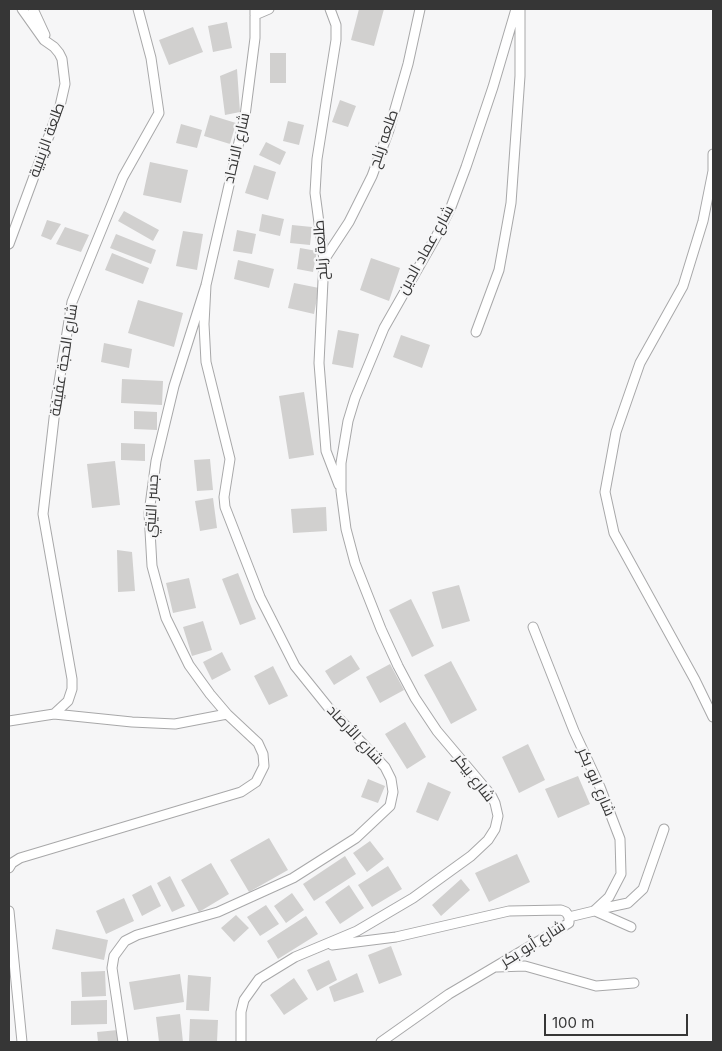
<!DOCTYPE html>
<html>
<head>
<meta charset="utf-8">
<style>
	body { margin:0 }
	#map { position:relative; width:722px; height:1051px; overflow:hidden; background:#f6f6f7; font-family:Inter,sans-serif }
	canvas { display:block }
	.frame { position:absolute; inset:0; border:10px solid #363636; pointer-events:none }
	.scale { position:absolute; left:544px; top:1014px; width:144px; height:22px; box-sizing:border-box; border:2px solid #363636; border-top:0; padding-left:6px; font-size:15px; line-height:18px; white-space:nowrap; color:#363636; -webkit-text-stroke:4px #f6f6f7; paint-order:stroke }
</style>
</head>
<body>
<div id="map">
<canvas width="722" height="1051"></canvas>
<div class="frame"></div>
<div class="scale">100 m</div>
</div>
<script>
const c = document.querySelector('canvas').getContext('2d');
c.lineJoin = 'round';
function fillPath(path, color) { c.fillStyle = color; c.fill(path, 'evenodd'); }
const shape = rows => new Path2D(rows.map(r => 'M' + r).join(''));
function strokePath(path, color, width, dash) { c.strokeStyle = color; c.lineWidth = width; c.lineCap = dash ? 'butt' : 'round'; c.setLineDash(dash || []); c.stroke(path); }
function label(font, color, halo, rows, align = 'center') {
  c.font = font + ' Inter,Cairo,sans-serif'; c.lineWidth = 4.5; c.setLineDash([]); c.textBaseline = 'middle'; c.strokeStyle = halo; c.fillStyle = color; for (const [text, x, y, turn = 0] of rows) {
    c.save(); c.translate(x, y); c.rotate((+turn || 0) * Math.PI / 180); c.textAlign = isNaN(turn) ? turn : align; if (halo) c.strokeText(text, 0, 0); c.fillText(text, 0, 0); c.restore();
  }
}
fillPath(shape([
	[359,9,384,9,374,46,351,40],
	[227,22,232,48,213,52,208,26],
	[193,27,203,52,169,65,159,40],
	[270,53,286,53,286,83,270,83],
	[237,69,240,112,225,115,220,76],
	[340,100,356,106,348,127,332,122],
	[210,115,236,123,230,144,204,136],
	[288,121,304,125,299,145,283,141],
	[181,124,202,130,197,148,176,143],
	[266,142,286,152,280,165,259,155],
	[150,162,188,170,181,203,143,195],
	[254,165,276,172,268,200,245,193],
	[124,211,159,230,153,241,118,221],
	[262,214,284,219,280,236,259,231],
	[47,220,61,224,51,240,41,236],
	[292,225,312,227,310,245,290,243],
	[65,227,89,235,81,252,56,244],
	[237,230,256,234,252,254,233,251],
	[183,231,203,234,197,270,176,266],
	[116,234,156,250,151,264,110,248],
	[300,248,317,251,313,272,297,269],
	[112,253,149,268,143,284,105,270],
	[371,258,400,268,389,301,360,290],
	[238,260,274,269,269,288,234,279],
	[294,283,319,288,314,314,288,308],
	[138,300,183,313,174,347,128,333],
	[338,330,359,334,353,368,332,364],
	[401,335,430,345,422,368,393,357],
	[104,343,132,349,129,368,101,362],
	[122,379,163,381,162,405,121,403],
	[304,392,314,455,289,459,279,396],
	[134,411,157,412,157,430,134,429],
	[121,443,145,444,145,461,121,460],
	[210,459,213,490,197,491,194,460],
	[115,461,120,505,92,508,87,464],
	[213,498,217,528,200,531,195,501],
	[326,507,327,531,293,533,291,509],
	[117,550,132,552,135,591,118,592],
	[238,573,256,619,240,625,222,579],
	[189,578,196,608,173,613,166,583],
	[459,585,470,621,442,629,432,592],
	[411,599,434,646,412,657,389,610],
	[203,621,212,650,192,656,183,627],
	[222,652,231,670,212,680,203,662],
	[351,655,360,669,334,685,325,671],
	[451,661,477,710,451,724,424,675],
	[390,664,404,690,380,703,366,677],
	[273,666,288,696,269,705,254,676],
	[405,722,426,757,407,769,385,734],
	[528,744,545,780,519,793,502,757],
	[578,776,590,804,558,818,545,789],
	[368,779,385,786,378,803,361,797],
	[428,782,451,792,438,821,416,812],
	[269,838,288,870,249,892,230,860],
	[370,841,384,859,367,872,353,853],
	[517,854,530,882,489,902,475,873],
	[345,856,356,874,314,901,303,884],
	[211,863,229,894,199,912,181,880],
	[388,866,402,889,372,907,358,885],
	[170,876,185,906,172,912,157,883],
	[461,879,470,890,441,916,432,905],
	[151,885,161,906,142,916,132,895],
	[349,885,364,908,340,924,325,902],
	[292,893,304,910,286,923,274,906],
	[124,898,134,921,106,934,96,911],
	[266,905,279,924,260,936,247,917],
	[236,915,249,928,234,942,221,928],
	[306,916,318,934,278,959,267,941],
	[56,929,108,940,104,960,52,949],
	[391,946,402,975,379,984,368,955],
	[329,960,337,980,317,991,307,970],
	[105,971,106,996,82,997,81,972],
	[357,973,364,992,334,1002,329,987],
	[180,974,184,1002,134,1010,129,982],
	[188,975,211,977,209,1011,186,1010],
	[294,978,308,999,284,1015,270,995],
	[107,1000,107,1024,71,1025,71,1001],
	[180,1014,183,1042,159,1042,156,1017],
	[190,1019,218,1020,217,1042,189,1042],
	[118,1030,119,1042,98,1042,97,1032]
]), '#d1d0cf');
const minor = shape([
	[33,9,45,35],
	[330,9,336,25,336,40,317,159,315,193,324,260,319,363,326,451,339,485],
	[255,15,269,9],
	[713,154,713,171,703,221,683,286,640,363,616,432,605,492,614,533,695,680,713,717],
	[9,244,60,106,65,84,62,59,59,53,54,47,44,40,22,9],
	[324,260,349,222,372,176,389,130,408,64,420,9],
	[476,332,499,270,511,203,520,76,520,9],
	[533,627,574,731,600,787,620,839,621,874,609,897,594,911,569,917],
	[227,714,210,694,189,665,166,618,152,566,149,513,156,461,174,386,206,285,245,116,255,38,255,9],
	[9,721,54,714,68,701,72,689,72,679,43,514,56,401,72,302,123,177,159,113,151,58,138,9],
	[9,868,12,863,20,858,241,792,256,782,264,766,263,754,258,743,227,714,175,724,132,722,54,714],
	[595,910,628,903,643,889,664,829],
	[9,911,22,1042],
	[595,911,631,927],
	[332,945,396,937,509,911,561,910,566,912,569,917,569,923,449,994,381,1042],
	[497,967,525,966,596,986,634,983],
	[123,1042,112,968,114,956,125,941,137,935,218,912,293,878,356,838,390,806,393,792,391,779,385,767,328,707,295,666,260,597,225,507,224,497,230,459,206,362,204,324,206,285],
	[241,1042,241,1012,244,1000,259,979,295,957,357,931,413,898,471,856,488,840,495,829,498,816,495,803,491,795,437,731,415,698,398,666,381,629,355,563,346,529,341,491,341,463,348,421,355,398,384,328,437,235,451,207,466,167,493,87,516,9]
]);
strokePath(minor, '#a8a8a9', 11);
strokePath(minor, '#fff', 9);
label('15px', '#363636', '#f6f6f7', [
	["طلعه زبلح",384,139,-71],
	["طلعة الزينبية",47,140,-70],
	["شارع الاتحاد",237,148,-77],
	["طلعة زبلح",321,250,-94],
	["شارع عماد الدين",426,250,-61],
	["شارع الحجة عفيفة",64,360,-81],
	["جسر التيتي",152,506,-87],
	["شارع الأرصاد",355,735,47],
	["شارع بيكر",474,778,52],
	["شارع ابو بكر",596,782,67],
	["شارع أبو بكر",533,944,-32]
]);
</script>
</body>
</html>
